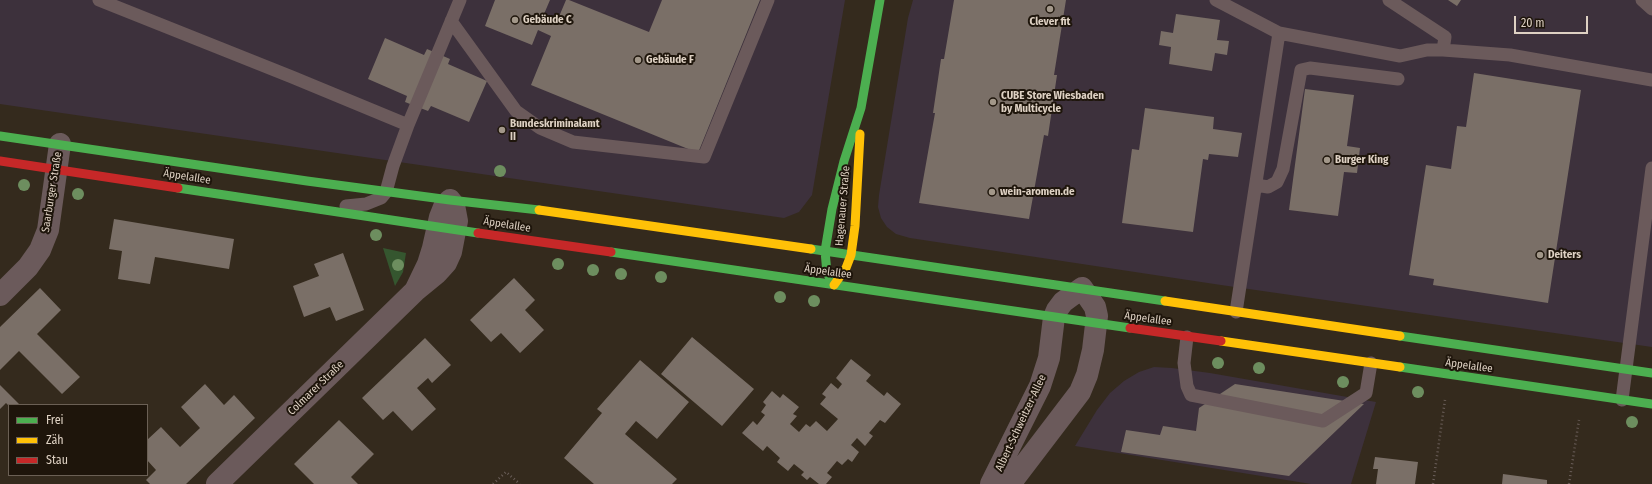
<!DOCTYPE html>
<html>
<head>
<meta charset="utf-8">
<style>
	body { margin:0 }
	#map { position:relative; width:1652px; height:484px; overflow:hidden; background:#342a1d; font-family:"Fira Sans Condensed",sans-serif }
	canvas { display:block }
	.legend { position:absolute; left:8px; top:404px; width:140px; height:72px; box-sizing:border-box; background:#1e150b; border:1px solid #6b6055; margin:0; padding:5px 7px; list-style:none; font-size:12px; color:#ded1c3 }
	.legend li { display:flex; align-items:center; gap:8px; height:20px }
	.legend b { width:20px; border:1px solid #6b6055 }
	.scale { position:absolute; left:1514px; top:16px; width:74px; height:18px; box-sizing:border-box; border:2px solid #ded1c3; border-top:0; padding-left:5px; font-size:12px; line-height:14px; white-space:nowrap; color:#ded1c3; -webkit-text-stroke:3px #1e150b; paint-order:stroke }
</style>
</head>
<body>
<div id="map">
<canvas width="1652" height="484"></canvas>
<ul class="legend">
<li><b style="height:5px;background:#4caf50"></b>Frei</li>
<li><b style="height:5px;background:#ffc107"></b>Zäh</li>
<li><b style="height:5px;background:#c62828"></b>Stau</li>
</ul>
<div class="scale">20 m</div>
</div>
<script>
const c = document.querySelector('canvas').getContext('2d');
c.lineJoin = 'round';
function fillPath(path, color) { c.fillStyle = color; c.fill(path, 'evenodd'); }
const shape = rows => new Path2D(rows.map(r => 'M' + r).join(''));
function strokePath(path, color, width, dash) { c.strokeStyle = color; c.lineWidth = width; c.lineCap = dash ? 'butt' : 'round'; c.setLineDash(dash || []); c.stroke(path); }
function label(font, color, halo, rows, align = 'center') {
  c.font = font + ' "Fira Sans Condensed",sans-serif'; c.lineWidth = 4; c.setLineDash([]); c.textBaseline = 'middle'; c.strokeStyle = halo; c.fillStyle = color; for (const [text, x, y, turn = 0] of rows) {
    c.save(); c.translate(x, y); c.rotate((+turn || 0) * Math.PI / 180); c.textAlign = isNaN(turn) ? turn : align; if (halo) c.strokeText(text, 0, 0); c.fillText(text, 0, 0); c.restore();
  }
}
fillPath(shape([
	[0,0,845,0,812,195,799,212,784,218,0,104],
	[913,0,1652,0,1652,347,1221,285,910,238,896,234,887,227,881,218,878,207,879,195,908,18],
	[1154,367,1172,368,1210,373,1376,402,1351,484,1311,484,1075,446,1097,410,1110,393,1124,381,1139,372]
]), '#3d313c');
fillPath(shape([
	[383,248,406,253,403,272,395,286]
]), '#35562f');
fillPath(shape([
	[495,0,550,0,544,14,558,19,566,0,569,0,649,32,662,0,760,0,698,153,531,85,551,36,538,30,532,45,485,26],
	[954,0,1066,0,1054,75,1057,75,1048,136,1044,135,1029,219,919,203,935,113,933,113,941,59,944,59],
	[1448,0,1461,0,1457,6],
	[1176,14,1220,20,1217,40,1229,41,1227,55,1215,53,1212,71,1169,64,1171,47,1159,45,1161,31,1173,33],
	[385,38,424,55,427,49,450,59,448,64,487,81,469,122,431,106,428,111,405,102,407,96,368,79],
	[1474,73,1581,90,1548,303,1433,285,1434,279,1409,275,1426,165,1451,169,1457,126,1466,127],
	[1305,89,1354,95,1347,146,1360,148,1357,173,1344,172,1338,216,1289,210],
	[1145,108,1214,117,1213,129,1242,133,1238,157,1209,154,1208,160,1203,159,1193,232,1122,223,1132,149,1139,150],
	[114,219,234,239,229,269,155,257,150,284,118,279,122,251,109,249],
	[343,253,364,310,336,321,330,307,304,317,293,286,319,276,314,264],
	[514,278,535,300,525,310,544,330,520,353,501,333,491,342,470,320],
	[40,288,61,310,37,334,80,377,62,394,19,351,0,370,0,327],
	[692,337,754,389,722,426,661,374],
	[425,338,451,365,432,383,428,378,417,388,436,409,412,431,393,411,383,420,362,398],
	[851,359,871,375,866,381,884,396,887,392,901,404,885,423,880,420,869,433,873,436,865,446,857,438,851,445,859,452,852,462,848,459,842,465,837,461,827,473,832,477,826,484,819,484,810,477,807,480,801,475,804,472,794,464,788,471,777,462,780,458,767,446,763,451,742,433,753,421,757,425,765,415,761,412,766,405,763,402,772,391,780,398,783,394,799,407,793,414,797,416,790,424,799,432,806,424,810,427,816,421,827,431,838,419,820,404,826,397,822,394,831,383,838,389,842,384,836,378],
	[640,360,689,402,657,439,636,421,625,434,677,479,672,484,594,484,564,458,602,413,597,409],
	[205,384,224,405,234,395,255,418,186,484,150,484,146,480,156,470,147,460,147,440,161,427,180,447,200,428,181,407],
	[1235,384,1364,404,1289,476,1121,452,1126,430,1160,435,1163,426,1196,431,1199,408],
	[0,385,20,405,9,406,6,403,0,409],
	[339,420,374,454,351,477,358,484,314,484,294,464],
	[1375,457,1418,462,1415,484,1376,484,1378,469,1373,469],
	[1503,474,1547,480,1547,484,1502,484]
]), '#7a6f67');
strokePath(shape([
	[493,484,506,472,520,484],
	[1433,484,1445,400],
	[1569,484,1579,420]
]), '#6b5f5a', 2.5, [1, 3]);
strokePath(shape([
	[99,0,292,77,408,125,393,166,386,192,381,198,366,204,346,206],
	[1216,0,1279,33,1400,56,1427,50,1443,50],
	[1389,0,1445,37,1443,50,1510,55,1652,80],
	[1642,0,1652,9],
	[451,21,516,111,540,128,573,142,704,157,768,0],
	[408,125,460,0],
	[1256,185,1268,187,1277,182,1283,169,1301,70,1310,68,1398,79],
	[1236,312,1279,33],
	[1187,337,1184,363,1187,386,1191,395,1323,421,1366,393,1371,363],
	[1622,400,1652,168]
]), '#6b5a5b', 13);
strokePath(shape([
	[0,295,28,267,40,250,48,230,60,144],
	[217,484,415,291,437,273,446,263,451,252,457,221,454,205,450,200,444,207,440,217,433,248,428,264,415,291],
	[991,484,1040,386,1049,358,1054,317,1057,310,1063,302,1082,288,1095,307,1097,316,1093,350,1087,375,1080,392,1010,484]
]), '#6b5a5b', 22);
strokePath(shape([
	[0,136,307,181,450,200,539,210],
	[178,188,478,233],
	[811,249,1165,301],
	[611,252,1130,328],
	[834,285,827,273,825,251,832,209,844,161,861,108,880,0],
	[1400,336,1652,373],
	[1400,367,1652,404]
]), '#4caf50', 9);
strokePath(shape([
	[539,210,811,249],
	[834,285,846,268,851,255,855,226,860,134],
	[1165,301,1400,336],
	[1221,341,1400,367]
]), '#ffc107', 9);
strokePath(shape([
	[0,161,178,188],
	[478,233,611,252],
	[1130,328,1221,341]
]), '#c62828', 9);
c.fillStyle = '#6d8e5f';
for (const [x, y] of [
	[500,171],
	[24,185],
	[78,194],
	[376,235],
	[558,264],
	[398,265],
	[593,270],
	[621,274],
	[661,277],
	[780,297],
	[814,301],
	[1218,363],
	[1259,368],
	[1343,382],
	[1418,392],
	[1632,422]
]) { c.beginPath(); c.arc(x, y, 6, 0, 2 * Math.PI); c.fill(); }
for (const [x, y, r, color] of [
	[1050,9,4,"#a29789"],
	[515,20,4,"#a29789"],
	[638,60,4,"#a29789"],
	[993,102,4,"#a29789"],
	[502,130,4,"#a29789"],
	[1327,160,4,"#a29789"],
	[992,192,4,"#a29789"],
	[1540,255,4,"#a29789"]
]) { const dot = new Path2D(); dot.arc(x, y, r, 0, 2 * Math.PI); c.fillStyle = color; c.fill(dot); strokePath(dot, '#1e150b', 1.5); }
label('bold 11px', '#ded1c3', '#1e150b', [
	["Gebäude C",523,20],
	["Clever fit",1050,22,"center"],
	["Gebäude F",646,60],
	["CUBE Store Wiesbaden",1001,96],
	["by Multicycle",1001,109],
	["Bundeskriminalamt",510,124],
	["II",510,137],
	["Burger King",1335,160],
	["wein-aromen.de",1000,192],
	["Deiters",1548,255]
], 'left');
label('11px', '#ded1c3', '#1e150b', [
	["Äppelallee",187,177,9],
	["Saarburger Straße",52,192,-81],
	["Hagenauer Straße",843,206,-85],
	["Äppelallee",507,225,9],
	["Äppelallee",828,272,8],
	["Äppelallee",1148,319,8],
	["Äppelallee",1469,366,8],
	["Colmarer Straße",316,388,-44],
	["Albert-Schweitzer-Allee",1021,423,-65]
]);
</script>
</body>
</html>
